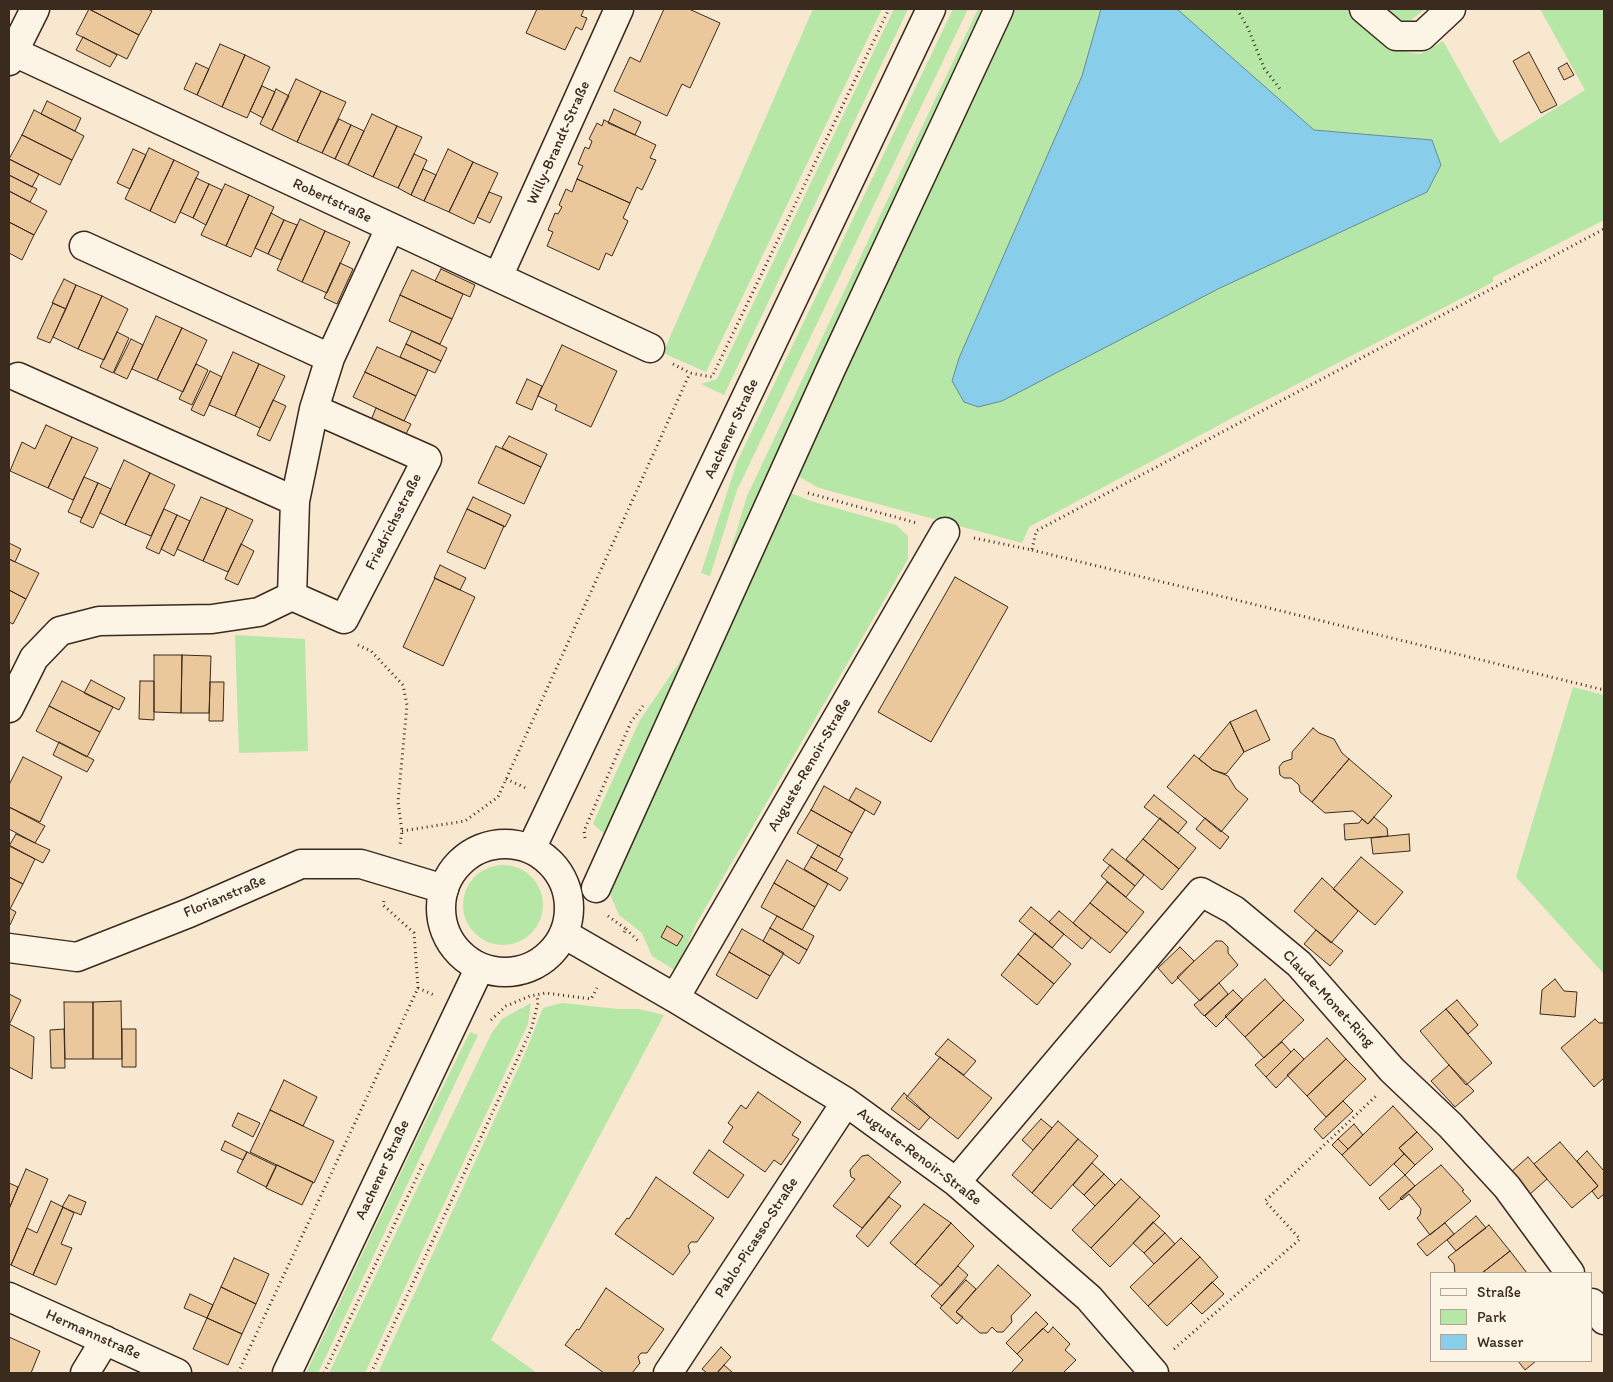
<!DOCTYPE html>
<html>
<head>
<meta charset="utf-8">
<style>
	body { margin:0 }
	#map { position:relative; width:1613px; height:1382px; overflow:hidden; background:#f7e8cf; font-family:Itim,sans-serif }
	canvas { display:block }
	.frame { position:absolute; inset:0; border:10px solid #3b2a1e; pointer-events:none }
	.legend { position:absolute; left:1430px; top:1272px; width:162px; height:90px; box-sizing:border-box; background:#fcf5e5; border:1px solid #afa495; margin:0; padding:6px 9px; list-style:none; font-size:15px; color:#3b2a1e }
	.legend li { display:flex; align-items:center; gap:10px; height:25px }
	.legend b { width:25px; border:1px solid #afa495 }
</style>
</head>
<body>
<div id="map">
<canvas width="1613" height="1382"></canvas>
<div class="frame"></div>
<ul class="legend">
<li><b style="height:6px;background:#fcf5e5"></b>Straße</li>
<li><b style="height:14px;background:#b6e7a7"></b>Park</li>
<li><b style="height:14px;background:#88ceea"></b>Wasser</li>
</ul>
</div>
<script>
const c = document.querySelector('canvas').getContext('2d');
c.lineJoin = 'round';
function fillPath(path, color) { c.fillStyle = color; c.fill(path, 'evenodd'); }
const shape = rows => new Path2D(rows.map(r => 'M' + r).join(''));
function strokePath(path, color, width, dash) { c.strokeStyle = color; c.lineWidth = width; c.lineCap = dash ? 'butt' : 'round'; c.setLineDash(dash || []); c.stroke(path); }
function label(font, color, halo, rows, align = 'center') {
  c.font = font + ' Itim,sans-serif'; c.lineWidth = 4; c.setLineDash([]); c.textBaseline = 'middle'; c.strokeStyle = halo; c.fillStyle = color; for (const [text, x, y, turn = 0] of rows) {
    c.save(); c.translate(x, y); c.rotate((+turn || 0) * Math.PI / 180); c.textAlign = isNaN(turn) ? turn : align; if (halo) c.strokeText(text, 0, 0); c.fillText(text, 0, 0); c.restore();
  }
}
fillPath(shape([
	[813,9,882,9,706,372,663,353],
	[894,9,908,9,724,395,701,384,717,379],
	[953,9,968,9,737,490,710,576,701,573,737,462],
	[978,9,995,9,610,839,593,824,608,790,640,720,685,654,726,566,747,496],
	[1008,9,1352,9,1375,33,1401,51,1421,54,1443,41,1500,143,1585,90,1540,9,1604,9,1604,220,1493,277,1493,282,1234,417,1029,527,1022,543,819,488,792,473],
	[1379,9,1425,9,1411,20,1398,21],
	[783,490,811,501,896,525,908,536,908,559,696,924,676,971,652,956,642,933,619,915,606,885],
	[235,635,305,639,308,751,239,753],
	[1573,687,1604,695,1604,974,1516,877],
	'463 905a40 40 0 1 1 80 0a40 40 0 1 1-80 0Z',
	[531,1003,528,1024,365,1373,329,1373,491,1034,502,1019],
	[562,1003,618,1009,639,1009,664,1015,491,1340,537,1373,378,1373,526,1051,543,1008],
	[470,1032,478,1035,318,1373,306,1373,414,1145]
]), '#b6e7a7');
const water = shape([
	[1101,9,1177,9,1314,130,1432,140,1441,165,1427,192,1220,288,1002,401,978,407,964,402,952,381,959,358,1082,76,1101,9]
]);
fillPath(water, '#88ceea');
strokePath(water, '#698c98', 1);
const building = shape([
	[89,9,139,35,127,59,76,34,89,9],
	[89,9,148,9,152,11,139,35,89,9],
	[537,9,584,9,581,16,587,18,582,30,576,27,565,50,526,33,537,9],
	[664,9,689,9,720,23,690,88,682,84,667,116,614,91,630,57,640,62,664,9],
	[83,37,117,55,110,67,76,50,83,37],
	[220,44,245,55,222,107,197,95,220,44],
	[1529,52,1557,105,1541,113,1513,61,1529,52],
	[245,55,270,67,247,118,222,107,245,55],
	[196,63,209,69,197,95,184,89,196,63],
	[1567,63,1574,75,1564,80,1558,68,1567,63],
	[296,79,321,91,297,142,272,130,296,79],
	[262,86,275,92,263,118,250,111,262,86],
	[276,89,289,96,272,130,260,124,276,89],
	[321,91,346,102,322,153,297,142,321,91],
	[47,101,81,118,75,131,41,114,47,101],
	[614,109,641,122,635,135,608,123,614,109],
	[34,110,84,136,72,160,22,135,34,110],
	[372,114,397,126,373,177,348,165,372,114],
	[339,119,351,125,335,159,322,153,339,119],
	[604,120,656,145,650,158,656,160,642,190,637,187,630,203,577,179,583,166,578,164,585,147,589,149,592,141,589,139,597,123,602,126,604,120],
	[351,125,364,131,348,165,335,159,351,125],
	[397,126,422,137,398,188,373,177,397,126],
	[22,135,72,160,60,185,9,159,22,135],
	[149,148,174,160,150,211,125,199,149,148],
	[133,149,146,155,130,189,117,183,133,149],
	[448,149,473,162,449,212,424,201,448,149],
	[414,154,427,160,411,195,398,188,414,154],
	[9,159,39,174,32,187,9,175,9,159],
	[174,160,199,172,175,223,150,211,174,160],
	[473,162,498,173,474,224,449,212,473,162],
	[423,169,436,175,424,201,411,195,423,169],
	[9,175,37,189,30,202,9,191,9,175],
	[196,178,209,184,193,218,180,212,196,178],
	[577,179,630,203,623,218,628,221,612,256,606,253,599,270,547,246,553,232,548,230,555,213,558,214,562,207,559,205,566,189,572,192,577,179],
	[209,184,222,190,206,225,193,218,209,184],
	[225,184,249,195,226,246,201,235,225,184],
	[9,191,47,211,34,235,9,222,9,191],
	[489,192,502,197,490,223,477,217,489,192],
	[249,195,274,207,251,257,226,246,249,195],
	[271,213,284,220,268,254,255,248,271,213],
	[300,219,325,231,302,282,277,270,300,219],
	[284,220,297,225,281,260,268,254,284,220],
	[9,222,34,235,22,260,9,253,9,222],
	[325,231,350,242,327,293,302,282,325,231],
	[340,263,353,269,337,304,324,298,340,263],
	[441,269,475,285,470,297,435,281,441,269],
	[412,270,463,294,452,319,400,295,412,270],
	[64,279,76,285,66,309,52,303,64,279],
	[76,285,102,296,78,349,53,337,76,285],
	[400,295,452,319,440,344,389,321,400,295],
	[102,296,128,309,104,360,78,349,102,296],
	[53,303,66,309,50,343,37,338,53,303],
	[156,316,182,328,157,380,132,369,156,316],
	[182,328,207,340,183,392,157,380,182,328],
	[412,331,447,348,441,361,406,344,412,331],
	[117,332,129,338,113,373,100,367,117,332],
	[131,339,143,345,127,379,114,373,131,339],
	[406,344,441,361,435,373,400,357,406,344],
	[562,345,617,371,591,427,555,410,557,405,538,396,562,345],
	[377,347,428,370,416,396,365,372,377,347],
	[233,352,259,364,235,416,209,405,233,352],
	[196,364,208,370,192,405,179,399,196,364],
	[259,364,285,376,260,428,235,416,259,364],
	[210,371,222,377,204,416,191,410,210,371],
	[365,372,416,396,404,421,353,397,365,372],
	[527,379,542,386,532,410,516,403,527,379],
	[273,400,286,406,270,441,257,435,273,400],
	[376,408,411,424,405,436,371,420,376,408],
	[46,425,72,437,48,488,10,471,22,442,35,449,46,425],
	[509,436,547,454,541,467,502,448,509,436],
	[72,437,98,448,73,500,48,488,72,437],
	[496,446,541,467,524,504,478,483,496,446],
	[124,460,150,473,125,525,100,513,124,460],
	[150,473,175,485,151,536,125,525,150,473],
	[84,477,98,483,82,518,68,512,84,477],
	[98,483,111,489,93,528,80,522,98,483],
	[201,497,227,508,203,561,177,549,201,497],
	[473,497,511,515,505,527,467,509,473,497],
	[227,508,253,520,228,572,203,561,227,508],
	[164,509,177,515,159,554,146,548,164,509],
	[467,509,504,526,485,569,447,552,467,509],
	[177,515,190,521,174,556,161,549,177,515],
	[9,543,21,549,15,562,9,559,9,543],
	[241,544,254,551,238,585,225,579,241,544],
	[9,559,39,573,26,599,9,590,9,559],
	[440,565,466,578,460,590,434,578,440,565],
	[955,577,1008,607,931,742,878,712,955,577],
	[435,578,475,597,443,666,403,647,435,578],
	[9,590,26,599,13,624,9,622,9,590],
	[154,655,182,655,181,713,154,712,154,655],
	[182,655,211,656,209,713,181,713,182,655],
	[91,680,125,698,119,710,84,693,91,680],
	[62,681,113,707,100,732,49,706,62,681],
	[140,681,154,681,154,720,139,719,140,681],
	[210,682,224,682,223,721,209,721,210,682],
	[49,706,100,732,87,757,36,731,49,706],
	[1256,710,1270,740,1244,752,1230,722,1256,710],
	[1230,722,1244,752,1226,774,1213,770,1199,759,1230,722],
	[1313,728,1319,733,1334,739,1342,753,1349,759,1312,802,1300,792,1299,785,1291,778,1284,778,1280,775,1279,767,1283,762,1292,759,1292,752,1313,728],
	[59,742,94,760,87,772,53,755,59,742],
	[1194,755,1213,770,1228,776,1236,789,1248,799,1221,832,1167,787,1194,755],
	[23,757,62,777,40,822,9,807,9,785,23,757],
	[1349,759,1392,796,1368,824,1353,811,1325,813,1312,802,1349,759],
	[824,786,865,810,852,833,811,810,824,786],
	[856,788,881,802,874,815,849,800,856,788],
	[1154,795,1187,822,1178,833,1144,807,1154,795],
	[9,807,45,826,35,843,9,829,9,807],
	[811,810,852,833,839,857,797,833,811,810],
	[1374,817,1387,828,1388,836,1345,840,1344,824,1359,823,1362,819,1368,824,1374,817],
	[1160,818,1196,848,1179,869,1143,839,1160,818],
	[1205,818,1229,837,1220,849,1196,829,1205,818],
	[16,834,50,850,43,863,9,846,16,834],
	[1409,834,1410,851,1373,854,1371,838,1409,834],
	[1143,839,1179,869,1162,890,1126,859,1143,839],
	[9,845,35,859,23,884,9,877,9,845],
	[818,845,843,859,836,871,811,857,818,845],
	[1112,849,1144,875,1135,886,1103,860,1112,849],
	[811,857,848,878,840,891,804,869,811,857],
	[1361,857,1403,892,1375,925,1333,889,1361,857],
	[787,860,828,884,815,907,774,883,787,860],
	[1110,865,1135,886,1126,897,1101,876,1110,865],
	[9,877,23,884,10,909,9,908,9,877],
	[1322,878,1358,911,1331,943,1294,911,1322,878],
	[1107,882,1144,912,1127,933,1090,903,1107,882],
	[774,883,815,907,802,930,761,907,774,883],
	[1090,903,1127,933,1110,953,1073,923,1090,903],
	[1031,907,1064,934,1052,948,1019,921,1031,907],
	[9,908,16,912,10,925,9,924,9,908],
	[1059,911,1091,938,1082,949,1049,922,1059,911],
	[777,916,814,936,807,950,770,928,777,916],
	[667,926,683,936,677,946,661,937,667,926],
	[770,928,807,950,799,964,763,941,770,928],
	[742,929,784,953,770,976,729,952,742,929],
	[1316,930,1343,951,1330,966,1304,944,1316,930],
	[1035,933,1071,964,1054,984,1018,954,1035,933],
	[1216,941,1222,941,1228,947,1228,953,1238,965,1200,1001,1177,977,1216,941],
	[1180,947,1194,961,1172,984,1158,968,1180,947],
	[729,952,770,976,757,999,716,975,729,952],
	[1018,954,1054,984,1037,1005,1001,975,1018,954],
	[1265,979,1284,1000,1245,1037,1225,1016,1265,979],
	[1555,979,1564,991,1577,992,1575,1017,1540,1014,1542,990,1555,979],
	[1219,983,1228,994,1204,1016,1194,1005,1219,983],
	[1233,990,1243,1000,1216,1027,1205,1016,1233,990],
	[9,994,21,1000,9,1025,9,994],
	[1284,1000,1304,1020,1264,1058,1245,1037,1284,1000],
	[1457,1000,1478,1025,1468,1034,1446,1009,1457,1000],
	[121,1001,122,1059,93,1059,93,1002,121,1001],
	[64,1002,93,1002,93,1059,65,1059,64,1002],
	[1446,1009,1492,1063,1466,1085,1420,1031,1446,1009],
	[1595,1019,1599,1023,1604,1023,1604,1078,1594,1087,1561,1048,1595,1019],
	[9,1024,34,1037,32,1079,9,1067,9,1024],
	[64,1029,65,1068,51,1068,50,1030,64,1029],
	[122,1029,136,1029,136,1067,122,1067,122,1029],
	[1327,1038,1346,1059,1307,1096,1287,1075,1327,1038],
	[948,1039,976,1061,964,1075,935,1054,948,1039],
	[1282,1042,1291,1052,1266,1077,1255,1065,1282,1042],
	[1294,1049,1304,1059,1276,1088,1266,1077,1294,1049],
	[940,1057,992,1098,958,1139,906,1098,940,1057],
	[1346,1059,1366,1079,1326,1117,1307,1096,1346,1059],
	[1449,1065,1474,1091,1455,1107,1431,1081,1449,1065],
	[284,1080,317,1097,303,1126,270,1110,284,1080],
	[758,1092,801,1122,792,1135,799,1139,781,1165,774,1160,765,1172,723,1142,733,1127,728,1123,741,1105,746,1109,758,1092],
	[904,1093,930,1117,919,1130,891,1109,904,1093],
	[1343,1101,1353,1111,1323,1139,1314,1129,1343,1101],
	[1393,1106,1417,1132,1399,1148,1404,1154,1370,1186,1342,1155,1393,1106],
	[270,1110,334,1141,314,1183,250,1152,270,1110],
	[238,1113,260,1123,253,1137,232,1126,238,1113],
	[1041,1119,1052,1128,1033,1150,1022,1140,1041,1119],
	[1058,1121,1078,1139,1032,1193,1012,1175,1058,1121],
	[1354,1124,1363,1135,1348,1149,1338,1139,1354,1124],
	[1417,1132,1433,1149,1415,1165,1399,1148,1417,1132],
	[1078,1139,1098,1156,1051,1209,1032,1193,1078,1139],
	[1338,1139,1348,1149,1342,1155,1332,1145,1338,1139],
	[225,1141,247,1152,243,1160,221,1150,225,1141],
	[1560,1142,1598,1186,1572,1208,1534,1164,1560,1142],
	[709,1150,744,1175,728,1198,693,1173,709,1150],
	[1587,1151,1604,1171,1604,1194,1598,1199,1592,1191,1598,1186,1577,1161,1587,1151],
	[247,1152,276,1166,266,1187,237,1172,247,1152],
	[1404,1154,1415,1165,1405,1175,1394,1164,1404,1154],
	[868,1155,901,1182,862,1228,833,1206,855,1179,851,1177,850,1170,862,1156,868,1155],
	[1528,1157,1547,1179,1529,1195,1511,1172,1528,1157],
	[1092,1163,1104,1174,1084,1195,1073,1185,1092,1163],
	[277,1165,313,1182,302,1205,266,1188,277,1165],
	[1441,1165,1464,1190,1462,1191,1471,1201,1430,1235,1417,1218,1420,1215,1421,1209,1409,1194,1402,1200,1400,1198,1441,1165],
	[26,1169,48,1179,11,1265,9,1264,9,1209,26,1169],
	[1104,1174,1115,1185,1095,1206,1084,1195,1104,1174],
	[1405,1175,1415,1186,1389,1210,1379,1198,1405,1175],
	[656,1177,714,1218,697,1242,691,1242,688,1246,690,1252,673,1275,615,1234,627,1218,629,1219,656,1177],
	[1121,1179,1140,1197,1091,1248,1072,1230,1121,1179],
	[9,1183,18,1187,9,1209,9,1183],
	[69,1195,86,1202,81,1215,62,1207,69,1195],
	[889,1197,901,1206,868,1247,856,1236,889,1197],
	[1140,1197,1160,1216,1110,1267,1091,1248,1140,1197],
	[51,1201,63,1207,33,1275,11,1265,27,1228,37,1233,51,1201],
	[924,1204,951,1223,915,1265,890,1243,924,1204],
	[63,1207,74,1213,61,1244,72,1248,56,1285,33,1275,63,1207],
	[1476,1216,1486,1228,1456,1251,1447,1240,1476,1216],
	[1153,1222,1165,1233,1144,1253,1133,1243,1153,1222],
	[951,1223,974,1246,941,1286,915,1265,951,1223],
	[1445,1223,1454,1234,1427,1256,1417,1244,1445,1223],
	[1489,1225,1510,1251,1482,1273,1455,1273,1454,1264,1448,1257,1489,1225],
	[1165,1233,1175,1244,1154,1264,1144,1253,1165,1233],
	[1181,1238,1200,1257,1148,1306,1130,1287,1181,1238],
	[1510,1251,1527,1273,1482,1273,1510,1251],
	[1200,1257,1218,1277,1167,1326,1148,1306,1200,1257],
	[234,1258,269,1274,256,1304,221,1287,234,1258],
	[998,1265,1031,1295,1011,1316,1012,1322,1003,1332,997,1332,992,1327,987,1333,980,1333,956,1312,998,1265],
	[958,1266,968,1275,942,1306,931,1296,958,1266],
	[966,1280,976,1289,956,1312,963,1317,957,1324,940,1308,966,1280],
	[1212,1282,1224,1294,1202,1314,1191,1303,1212,1282],
	[221,1287,256,1304,242,1334,207,1318,221,1287],
	[606,1288,664,1329,647,1353,641,1353,638,1357,640,1363,632,1373,604,1373,565,1345,577,1329,579,1330,606,1288],
	[190,1294,213,1305,207,1318,184,1308,190,1294],
	[1036,1312,1048,1324,1017,1354,1006,1343,1036,1312],
	[207,1318,242,1334,228,1365,193,1349,207,1318],
	[1053,1327,1070,1344,1065,1350,1076,1360,1063,1373,1011,1373,1023,1360,1017,1354,1043,1328,1048,1333,1053,1327],
	[9,1337,40,1351,31,1373,9,1373,9,1337],
	[721,1347,731,1357,717,1373,707,1373,702,1369,721,1347],
	[1518,1361,1536,1361,1525,1370,1518,1361],
	[724,1365,733,1373,717,1373,724,1365]
]);
fillPath(building, '#ebc89c');
strokePath(building, '#3b2a1e', 1);
const minor = shape([
	[1364,9,1396,36,1422,36,1451,9],
	[14,52,650,348],
	[9,61,35,9],
	[84,246,330,358],
	[498,277,619,9],
	[18,377,295,501],
	[314,409,427,459,344,619,292,596,295,501,314,409],
	[314,409,330,358,390,228],
	[9,708,34,658,60,631,99,621,212,619,259,612,292,596],
	[596,888,830,371,999,9],
	[564,934,675,998,846,1102,956,1182,1089,1298,1154,1373],
	[9,948,77,957,189,913,301,864,361,864,444,889],
	[675,998,945,532],
	[956,1182,1201,892,1234,910,1299,964,1392,1070,1450,1125,1507,1187,1570,1273],
	[9,1297,177,1373],
	[1592,1303,1604,1320],
	[85,1373,105,1340],
	[668,1373,846,1102]
]);
const major = shape([
	'441 908a64 64 0 1 1 128 0a64 64 0 1 1-128 0Z',
	[531,849,931,9],
	[287,1373,480,967]
]);
strokePath(minor, '#3b2a1e', 31);
strokePath(major, '#3b2a1e', 31);
strokePath(shape([
	[1237,9,1248,28,1264,68,1280,89],
	[673,364,690,373,712,377,889,9],
	[808,493,917,523],
	[974,538,1032,550,1036,531,1604,229],
	[1032,550,1604,690],
	[358,645,371,651,403,685,407,705,398,802,402,831,400,845],
	[506,779,528,789],
	[402,831,465,821,498,797,690,373],
	[585,838,584,831,631,722,643,706],
	[608,916,626,929,623,935],
	[626,929,638,941],
	[418,988,434,995],
	[491,1020,506,1006,530,996,546,993,591,999,597,988],
	[1174,1349,1300,1239,1265,1201,1376,1096],
	[238,1373,418,988,414,933,383,905,384,901],
	[324,1373,423,1164],
	[371,1373,531,1030,538,1003,537,995]
]), '#3b2a1e', 3, [1, 4]);
strokePath(minor, '#fcf5e5', 28);
strokePath(major, '#fcf5e5', 28);
label('15px', '#3b2a1e', '#fcf5e5', [
	["Willy-Brandt-Straße",559,143,-66],
	["Robertstraße",332,201,25],
	["Aachener Straße",732,429,-65],
	["Friedrichsstraße",394,522,-63],
	["Auguste-Renoir-Straße",810,765,-60],
	["Florianstraße",225,897,-23],
	["Claude-Monet-Ring",1328,999,47],
	["Auguste-Renoir-Straße",919,1157,37],
	["Aachener Straße",383,1170,-65],
	["Pablo-Picasso-Straße",757,1238,-57],
	["Hermannstraße",93,1335,24]
]);
</script>
</body>
</html>
